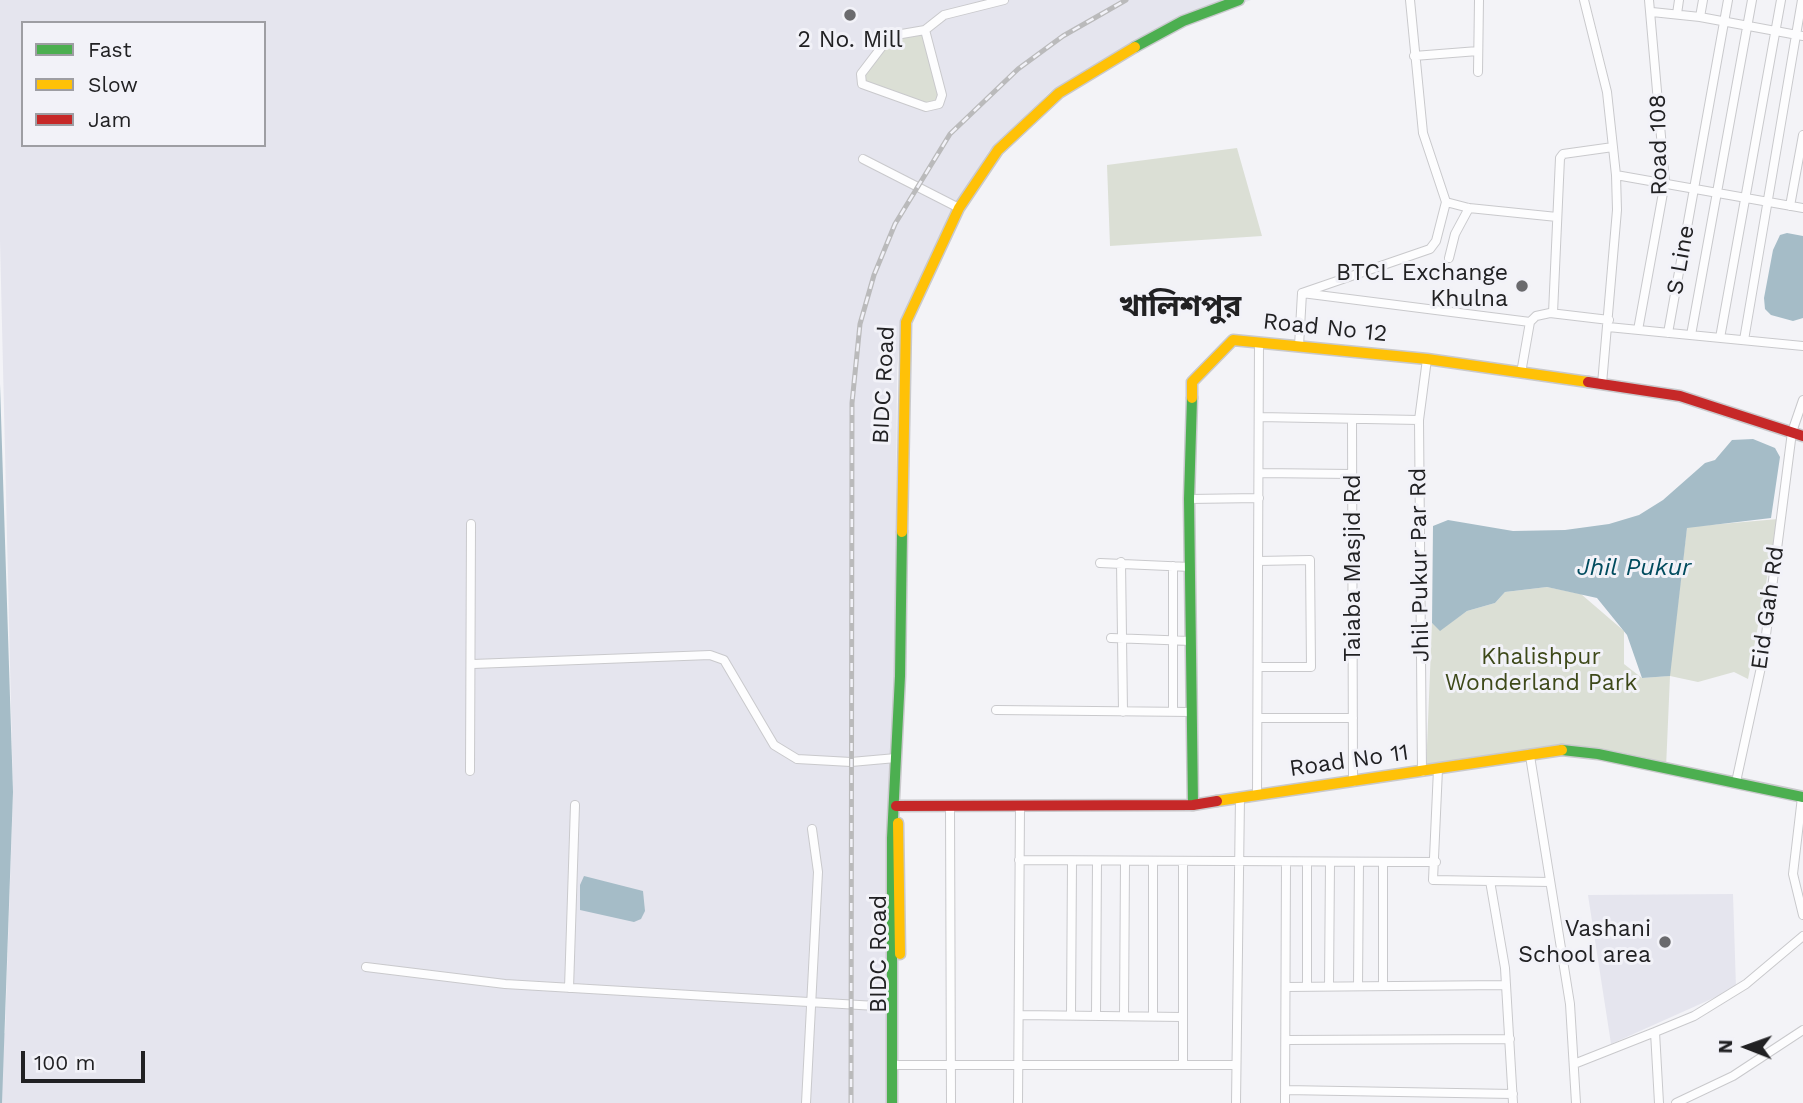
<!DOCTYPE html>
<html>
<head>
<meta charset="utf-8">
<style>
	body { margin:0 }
	#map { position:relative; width:1803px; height:1103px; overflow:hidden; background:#f3f3f7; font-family:"Work Sans",sans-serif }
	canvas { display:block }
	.legend { position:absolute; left:21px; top:21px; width:245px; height:126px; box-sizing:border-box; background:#f2f2f8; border:2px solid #9e9ea3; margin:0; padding:9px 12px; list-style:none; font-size:21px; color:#212123 }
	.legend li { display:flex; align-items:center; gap:14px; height:35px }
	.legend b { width:35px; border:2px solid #9e9ea3 }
	.north { position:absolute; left:1712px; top:1012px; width:70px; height:70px; -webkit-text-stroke:5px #f2f2f8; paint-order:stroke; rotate:271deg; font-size:19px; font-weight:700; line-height:28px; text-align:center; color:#212123 }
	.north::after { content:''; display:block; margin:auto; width:24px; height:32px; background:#212123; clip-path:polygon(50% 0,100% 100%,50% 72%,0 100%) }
	.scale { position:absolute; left:21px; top:1051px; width:124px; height:32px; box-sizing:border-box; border:4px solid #212123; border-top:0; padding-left:9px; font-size:21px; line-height:24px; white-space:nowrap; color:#212123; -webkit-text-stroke:5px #f2f2f8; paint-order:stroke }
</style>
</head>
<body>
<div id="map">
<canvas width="1803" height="1103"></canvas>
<ul class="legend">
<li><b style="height:9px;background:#4caf50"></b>Fast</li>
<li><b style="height:9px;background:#ffc107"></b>Slow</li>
<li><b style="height:9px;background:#c62828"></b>Jam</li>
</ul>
<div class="north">N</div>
<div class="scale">100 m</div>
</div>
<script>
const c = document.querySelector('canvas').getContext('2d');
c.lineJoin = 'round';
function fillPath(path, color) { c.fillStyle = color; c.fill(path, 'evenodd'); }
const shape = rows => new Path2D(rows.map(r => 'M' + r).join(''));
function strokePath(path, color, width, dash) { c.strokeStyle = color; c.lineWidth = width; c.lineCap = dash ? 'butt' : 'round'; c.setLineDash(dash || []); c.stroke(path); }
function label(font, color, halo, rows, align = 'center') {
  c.font = font + ' "Work Sans","Noto Sans Bengali",sans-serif'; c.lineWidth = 6; c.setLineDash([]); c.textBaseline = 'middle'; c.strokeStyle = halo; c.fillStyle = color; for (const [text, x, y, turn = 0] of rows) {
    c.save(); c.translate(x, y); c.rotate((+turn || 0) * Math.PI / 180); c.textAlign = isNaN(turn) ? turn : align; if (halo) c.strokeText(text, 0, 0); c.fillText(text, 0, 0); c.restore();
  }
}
fillPath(shape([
	[0,0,1251,0,1115,52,1050,92,989,151,954,208,901,329,897,370,892,1103,2,1103,1,1034,5,1033,13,792,0,240],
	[23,23,264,23,264,145,23,145],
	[1733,894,1736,988,1611,1044,1588,895]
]), '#e5e5ee');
fillPath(shape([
	[925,30,942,95,936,106,865,85,861,74,887,38],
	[1237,148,1262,236,1110,246,1107,165],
	[1778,519,1748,679,1734,672,1698,682,1670,676,1666,768,1561,750,1426,771,1432,623,1440,630,1467,611,1495,603,1505,592,1547,587,1581,594,1624,631,1624,664,1642,678,1669,676,1687,527]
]), '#dbdfd5');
fillPath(shape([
	[1787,233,1803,236,1803,318,1793,321,1771,315,1765,309,1764,298,1773,250,1780,235],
	[0,384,13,792,2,1103,0,1103],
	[1753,439,1775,448,1780,457,1771,518,1687,528,1670,676,1642,678,1627,635,1597,598,1547,587,1505,592,1495,603,1467,611,1440,631,1432,623,1433,526,1448,520,1513,531,1565,530,1609,524,1639,515,1663,500,1705,463,1715,460,1732,440],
	[584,876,643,891,645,911,641,919,634,922,580,910,580,885]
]), '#a5bcc7');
const street = shape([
	[1410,0,1423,133,1446,202,1469,208,1557,217],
	[1584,0,1607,92,1616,175,1617,210,1602,384],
	[1652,12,1700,17,1803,36],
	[1677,14,1679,0],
	[1700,17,1703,0],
	[925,30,942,95,939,104,926,107,862,84,861,74,890,36,925,30,944,15,1004,0],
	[1414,56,1478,51],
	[1478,72,1479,0],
	[863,159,959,208],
	[1616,175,1803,208],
	[1790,206,1803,135],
	[1449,258,1455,234,1469,208],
	[1302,293,1430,249,1436,241,1446,202],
	[1553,313,1560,158,1563,154,1613,147],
	[1608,327,1803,346],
	[1638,330,1665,182,1649,0],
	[1668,333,1728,0],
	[1691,335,1752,0],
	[1720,338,1781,0],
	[1744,340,1802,0],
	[1299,346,1302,293,1530,322],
	[1521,373,1530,322,1536,316,1550,313,1609,320],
	[1259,417,1419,420],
	[1352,419,1353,782],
	[1259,473,1352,474],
	[1189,499,1259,498],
	[1121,562,1123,712],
	[1100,563,1190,567],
	[1111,638,1191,641],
	[473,664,710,655,724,660,774,745,797,759,851,762,896,758],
	[1258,667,1311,667,1310,560,1258,561],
	[996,710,1192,712],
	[1173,712,1173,566],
	[1258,718,1353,718],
	[1530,756,1570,1004,1576,1103],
	[1438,769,1433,880,1550,882],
	[470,771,471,524],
	[1422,772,1419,420,1427,359],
	[1736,782,1763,658,1792,432,1803,400],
	[1257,795,1259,342],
	[1802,797,1793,874,1803,915],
	[950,806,951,1103],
	[1019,860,1436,862],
	[1490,881,1505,968,1513,1103],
	[366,967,505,984,893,1007],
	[1329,986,1330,863],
	[1358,986,1359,862],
	[1383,986,1383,862],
	[1286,987,1506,985],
	[1307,987,1307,863],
	[569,988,575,805],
	[1019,1015,1183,1017],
	[1071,1015,1072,861],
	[1096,1015,1097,861],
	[1124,1016,1125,862],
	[1153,1016,1153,862],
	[1286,1040,1510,1039],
	[1183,1062,1183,863],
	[1574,1064,1655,1032],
	[892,1065,1236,1065],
	[1285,1090,1513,1094],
	[806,1103,818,872,812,829],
	[1018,1103,1020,807],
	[1236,1103,1240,797],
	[1285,1103,1286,863],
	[1659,1103,1655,1032,1694,1016,1746,984,1803,936],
	[1676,1103,1733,1076,1803,1030]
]);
const fast = shape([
	[1135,47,1183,21,1239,0],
	[1192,398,1189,499,1193,805],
	[1562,750,1598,754,1803,797],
	[892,1103,892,838,900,676,902,532]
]);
const slow = shape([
	[1192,398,1192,382,1233,340,1427,359,1588,382],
	[902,532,906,322,959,208,998,150,1059,93,1135,47],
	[1217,801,1562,750],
	[898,823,900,954]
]);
const jam = shape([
	[1588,382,1680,396,1803,436],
	[896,806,1193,805,1217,801]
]);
strokePath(street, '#c9c9cc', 10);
strokePath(fast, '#c9c9cc', 13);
strokePath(slow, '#c9c9cc', 13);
strokePath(jam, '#c9c9cc', 13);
strokePath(street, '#fdfdfe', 8);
strokePath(fast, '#4caf50', 10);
strokePath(slow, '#ffc107', 10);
strokePath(jam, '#c62828', 10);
const rail = shape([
	[851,1103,852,403,860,324,874,275,895,224,950,134,1018,69,1063,36,1126,0]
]);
strokePath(rail, '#bababb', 5);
strokePath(rail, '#f2f2f8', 2.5, [8]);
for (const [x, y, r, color] of [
	[850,15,7,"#6a6a6d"],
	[1522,286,7,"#6a6a6d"],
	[1665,942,7,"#6a6a6d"]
]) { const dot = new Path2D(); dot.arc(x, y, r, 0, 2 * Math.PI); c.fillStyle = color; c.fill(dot); strokePath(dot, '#f2f2f8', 2.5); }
label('23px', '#212123', '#f2f2f8', [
	["2 No. Mill",850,40,"center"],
	["BTCL Exchange",1508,273],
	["Khulna",1508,299],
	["Vashani",1651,929],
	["School area",1651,955]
], 'right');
label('23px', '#212123', '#f2f2f8', [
	["Road 108",1659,145,-91],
	["S Line",1681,260,-80],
	["Road No 12",1325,328,6],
	["BIDC Road",884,385,-87],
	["Jhil Pukur Par Rd",1420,565,-91],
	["Taiaba Masjid Rd",1353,568,-90],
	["Eid Gah Rd",1768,608,-82],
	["Road No 11",1349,761,-8],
	["BIDC Road",879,954,-90]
]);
label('23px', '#3e491a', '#f2f2f8', [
	["Khalishpur",1541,657],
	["Wonderland Park",1541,683]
]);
label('italic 24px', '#004b5e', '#f2f2f8', [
	["Jhil Pukur",1634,568]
]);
label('bold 30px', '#212123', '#f2f2f8', [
	["খালিশপুর",1180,307]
]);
</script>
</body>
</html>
